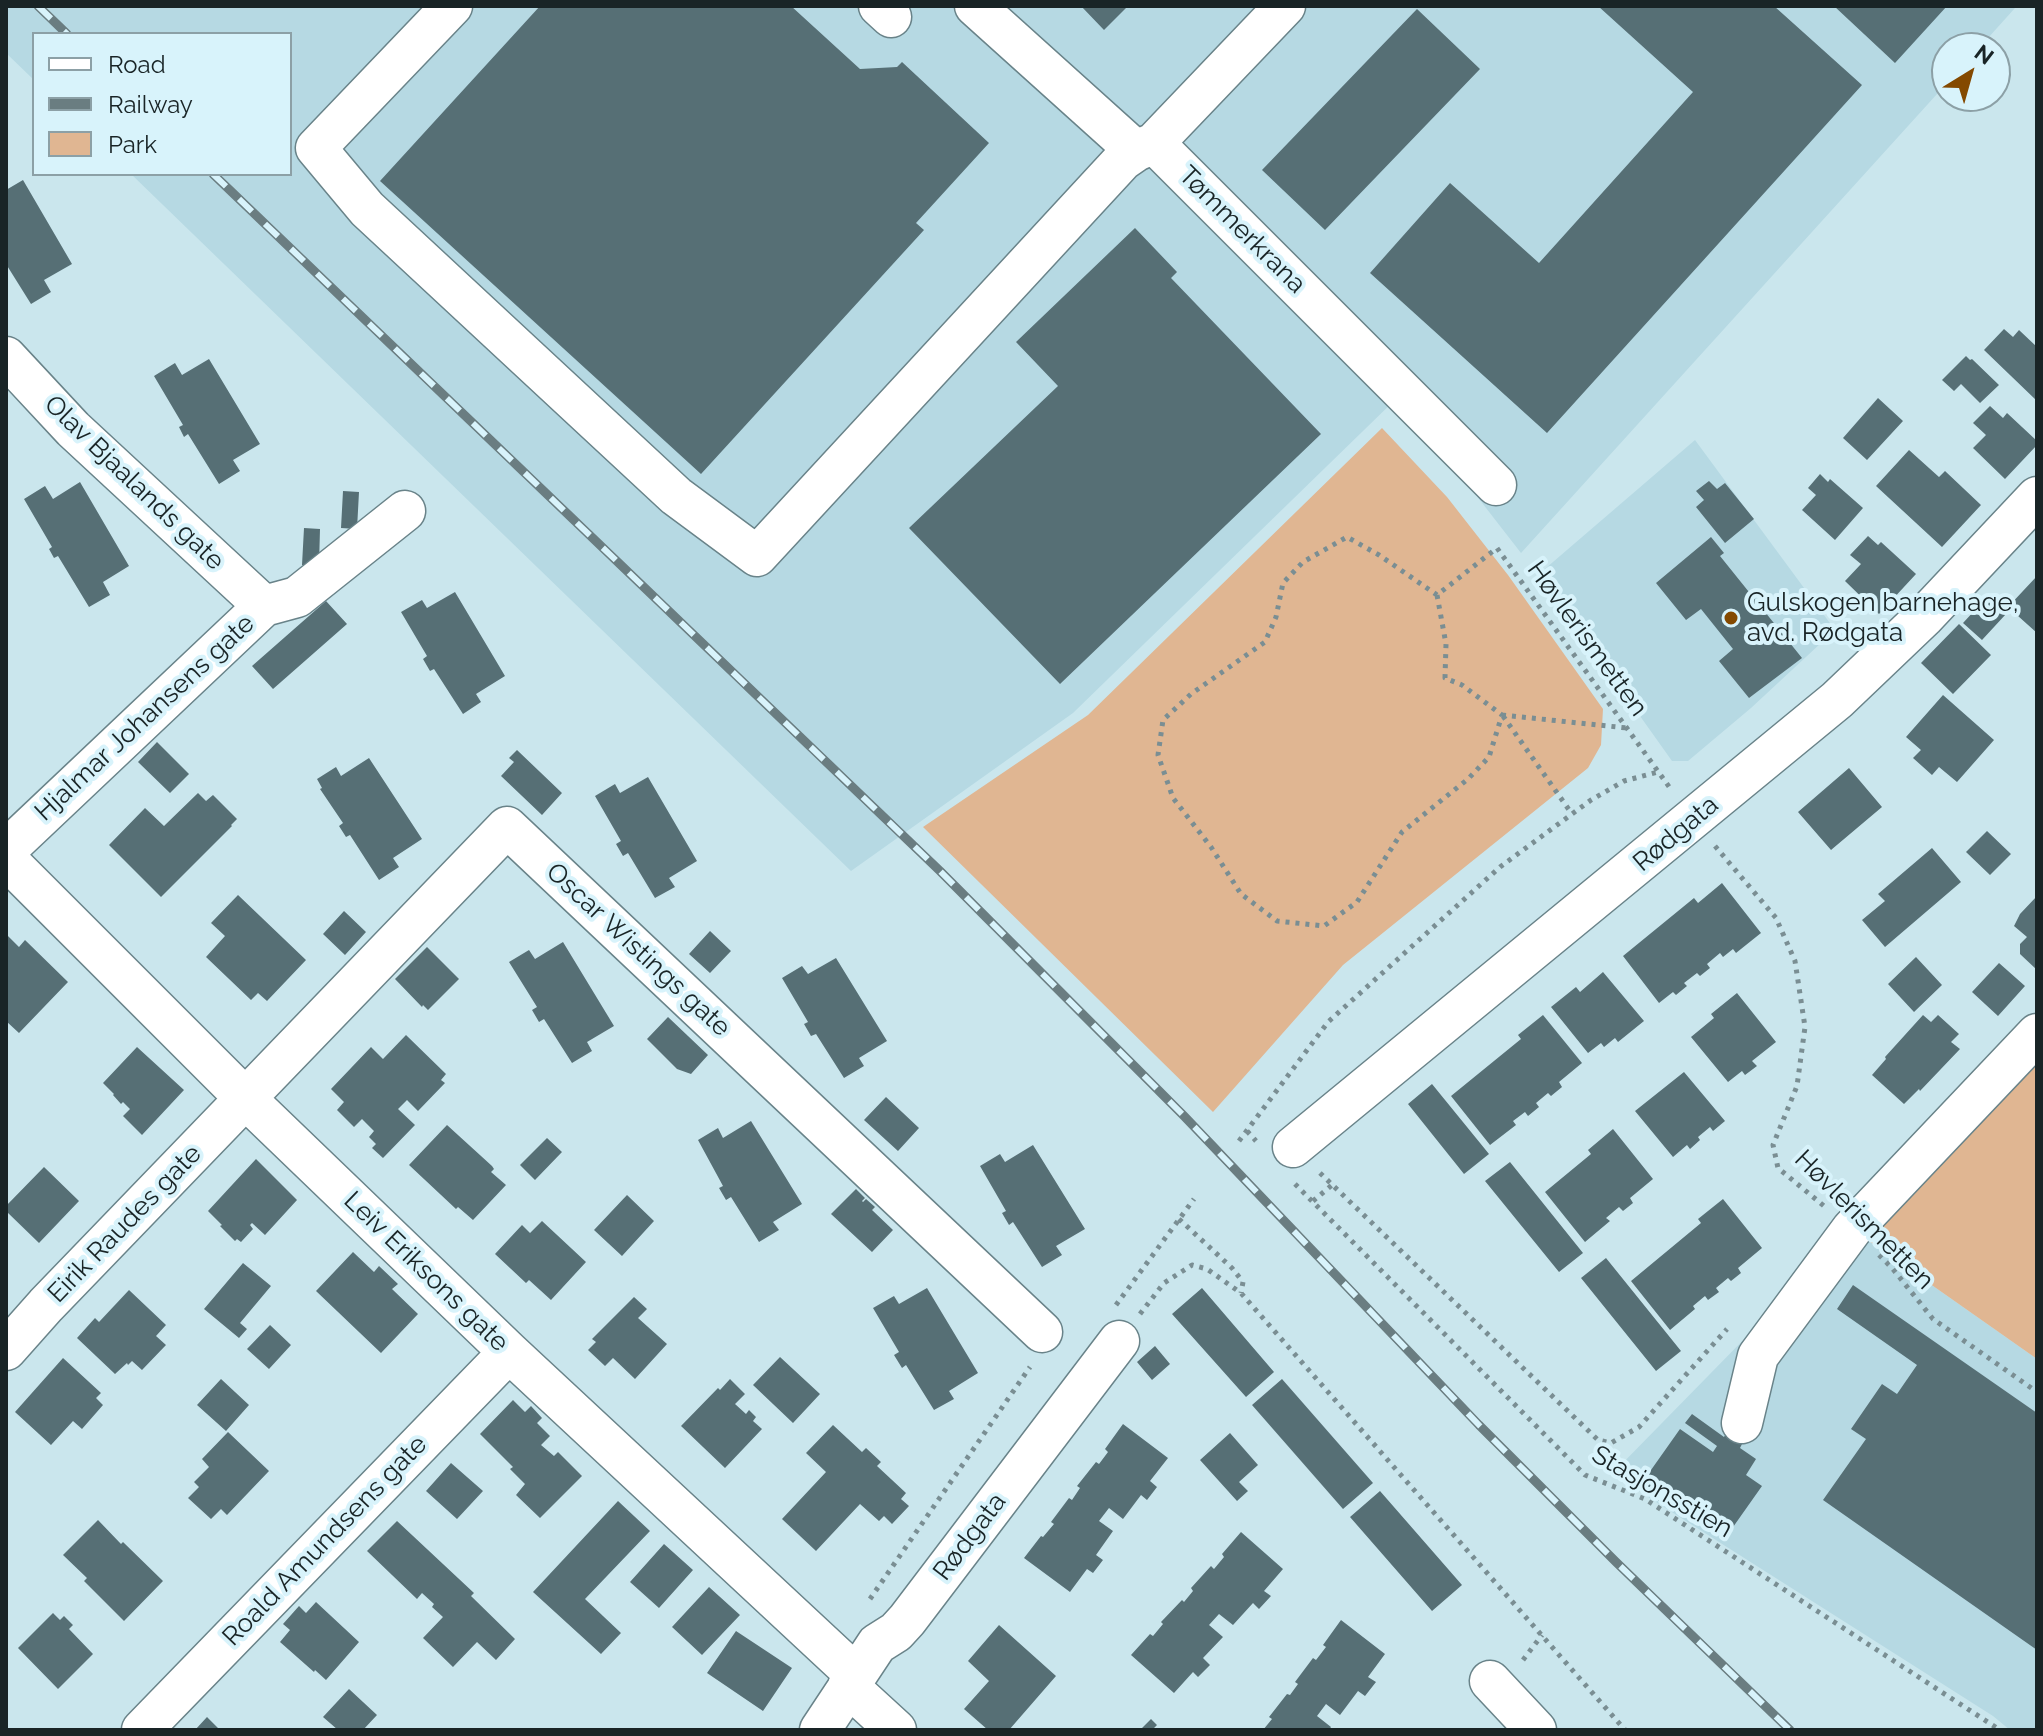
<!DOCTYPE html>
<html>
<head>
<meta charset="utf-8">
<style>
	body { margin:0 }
	#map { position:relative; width:2043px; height:1736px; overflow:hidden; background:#cae6ed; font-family:Raleway,sans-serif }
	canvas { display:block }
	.frame { position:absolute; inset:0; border:8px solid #192426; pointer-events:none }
	.legend { position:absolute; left:32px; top:32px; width:260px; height:144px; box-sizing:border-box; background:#d8f3fb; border:2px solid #8ca0a6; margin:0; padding:10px 14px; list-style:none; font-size:24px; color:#192426 }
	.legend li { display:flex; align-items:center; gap:16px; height:40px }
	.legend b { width:40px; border:2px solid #8ca0a6 }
	.north { position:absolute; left:1931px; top:32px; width:80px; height:80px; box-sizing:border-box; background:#d8f3fb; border:2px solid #8ca0a6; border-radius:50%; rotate:37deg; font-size:22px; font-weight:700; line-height:32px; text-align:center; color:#192426 }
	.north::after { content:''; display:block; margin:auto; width:28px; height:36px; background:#844900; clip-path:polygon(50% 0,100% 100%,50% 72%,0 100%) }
</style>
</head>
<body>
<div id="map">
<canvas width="2043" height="1736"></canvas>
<div class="frame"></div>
<ul class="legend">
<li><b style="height:10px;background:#fff"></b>Road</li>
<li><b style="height:10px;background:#6a7d81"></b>Railway</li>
<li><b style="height:22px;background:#e0b692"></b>Park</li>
</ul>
<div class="north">N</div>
</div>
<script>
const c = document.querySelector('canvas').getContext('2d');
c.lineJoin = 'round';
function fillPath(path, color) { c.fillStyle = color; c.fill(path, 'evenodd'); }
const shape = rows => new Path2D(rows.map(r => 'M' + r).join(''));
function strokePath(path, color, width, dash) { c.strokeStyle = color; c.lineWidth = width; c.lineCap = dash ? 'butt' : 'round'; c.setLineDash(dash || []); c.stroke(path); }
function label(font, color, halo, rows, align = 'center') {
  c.font = font + ' Raleway,sans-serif'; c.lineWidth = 8; c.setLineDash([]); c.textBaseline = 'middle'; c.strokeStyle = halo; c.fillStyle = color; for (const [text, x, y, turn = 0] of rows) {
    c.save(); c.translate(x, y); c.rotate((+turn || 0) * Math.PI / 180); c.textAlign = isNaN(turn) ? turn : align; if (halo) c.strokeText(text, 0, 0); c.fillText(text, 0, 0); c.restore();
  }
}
fillPath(shape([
	[6,6,2014,6,2015,8,1979,48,1947,48,1947,83,1521,553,1399,396,1073,713,851,871,131,174,290,174,290,34,34,34,34,80,6,53],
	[1695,440,1835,630,1751,708,1688,761,1672,761,1539,574],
	[1852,1229,2037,1359,2037,1730,2010,1730,1993,1716,1612,1474]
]), '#b6d9e3');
fillPath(shape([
	[1382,428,1447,497,1508,575,1603,709,1601,745,1588,768,1343,965,1213,1112,923,827,1088,715],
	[2037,1052,2037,1359,1852,1229]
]), '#e0b692');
fillPath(shape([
	[540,6,791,6,860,69,897,67,902,62,989,143,916,223,924,230,701,474,380,181],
	[1081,6,1128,6,1104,30],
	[1598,6,1774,6,1862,85,1547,433,1370,273,1450,183,1539,263,1693,92],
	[1834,6,1947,6,1895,63],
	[1417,9,1480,69,1325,230,1262,170],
	[23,180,72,264,44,280,51,292,31,304,6,264,6,190],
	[1135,228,1177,272,1171,278,1321,434,1060,684,909,528,1058,386,1016,342],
	[2004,329,2013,337,2019,330,2037,347,2037,401,1984,350],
	[1966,356,1970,360,1972,359,1999,385,1980,403,1961,384,1954,391,1942,380],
	[209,359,260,444,233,460,240,471,219,484,188,434,184,437,179,427,183,425,154,376,175,363,182,375],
	[1878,398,1903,421,1867,460,1843,438],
	[1990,406,2003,418,2007,413,2037,441,2037,445,2005,479,1973,448,1986,435,1973,423],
	[1909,450,1939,477,1945,471,1981,505,1942,547,1876,486],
	[1820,474,1828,482,1830,479,1863,508,1835,540,1802,510,1816,495,1808,488],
	[1709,481,1717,489,1725,483,1754,519,1725,543,1696,507,1704,500,1696,491],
	[80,482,129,566,103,582,110,595,89,607,58,556,54,558,49,549,52,547,24,499,45,486,53,499],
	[343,491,359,492,357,529,341,528],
	[304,528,320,529,319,565,302,565],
	[1868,536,1878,545,1881,542,1916,574,1879,614,1845,581,1861,564,1850,555],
	[1711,537,1724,553,1720,556,1802,658,1749,698,1719,661,1733,649,1701,609,1686,620,1656,583],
	[2037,576,2037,633,2008,607],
	[455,592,505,676,476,694,481,702,463,714,434,669,430,671,423,659,427,656,401,612,422,600,427,608],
	[1987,597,2006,614,1982,640,1963,623],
	[326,601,347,624,273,689,252,666],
	[1959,624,1991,655,1953,694,1921,663],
	[1943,695,1994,740,1957,782,1939,767,1932,775,1913,758,1921,750,1906,737],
	[157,742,189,774,170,793,138,762],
	[517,750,562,793,542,815,501,776,514,762,509,758],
	[369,758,422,839,393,858,399,867,379,880,350,835,346,837,339,826,343,823,320,789,322,788,317,779,336,767,341,776],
	[1849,768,1882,807,1831,850,1798,812],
	[648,777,697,861,669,878,675,887,655,898,628,853,623,856,616,844,621,841,595,796,615,784,620,793],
	[198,793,206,801,213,795,237,819,231,825,232,826,161,897,109,845,145,808,164,826],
	[1987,831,2011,854,1990,875,1966,852],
	[1932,848,1961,882,1885,947,1862,920,1885,901,1878,894],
	[1722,883,1761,933,1736,953,1733,949,1723,957,1720,953,1707,964,1710,968,1700,976,1697,973,1684,983,1687,986,1676,995,1673,992,1659,1003,1623,956,1694,898,1698,903],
	[238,895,306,960,267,1001,258,993,251,1000,206,957,225,936,211,923],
	[2037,896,2037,970,2020,954,2020,944,2027,937,2014,926,2020,914],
	[344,911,366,932,345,955,323,934],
	[710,931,731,951,710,973,689,954],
	[6,934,19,947,25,940,68,982,19,1033,6,1021],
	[563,942,614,1026,587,1042,592,1051,572,1063,544,1019,539,1022,532,1010,537,1007,509,962,529,950,535,959],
	[427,947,459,979,428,1010,423,1005,422,1007,395,979],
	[1916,957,1942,985,1914,1012,1888,984],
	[836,958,887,1041,859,1058,864,1066,844,1078,816,1034,811,1036,804,1024,808,1022,782,978,802,966,808,974],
	[1999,963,2025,986,1998,1016,1972,992],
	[1603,972,1644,1021,1618,1042,1615,1038,1604,1047,1601,1043,1588,1053,1551,1007,1576,987,1580,992],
	[1737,993,1776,1042,1752,1061,1757,1066,1745,1075,1742,1071,1728,1082,1691,1037,1714,1018,1711,1014],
	[1543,1015,1582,1063,1559,1082,1562,1087,1551,1096,1548,1093,1536,1103,1539,1107,1528,1116,1525,1112,1513,1121,1516,1125,1490,1145,1451,1096,1521,1039,1518,1035],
	[1923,1015,1931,1022,1938,1015,1959,1034,1951,1042,1960,1049,1920,1091,1919,1089,1904,1104,1872,1075,1886,1059,1885,1057],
	[668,1017,708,1055,691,1074,677,1069,647,1039],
	[406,1035,446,1074,441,1080,445,1083,418,1111,407,1100,398,1109,415,1125,383,1158,372,1148,376,1144,369,1137,374,1131,362,1119,354,1127,337,1110,344,1102,331,1089,371,1047,383,1059],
	[137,1047,184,1090,142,1135,123,1116,130,1109,123,1102,121,1104,113,1095,114,1094,103,1083],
	[1684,1072,1725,1121,1713,1131,1710,1127,1698,1137,1700,1140,1690,1149,1687,1145,1673,1157,1635,1111],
	[1432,1084,1489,1154,1464,1174,1408,1104],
	[886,1097,919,1128,898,1151,864,1120],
	[751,1121,802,1204,773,1222,779,1230,759,1242,731,1197,726,1200,719,1188,723,1186,698,1140,718,1128,723,1138],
	[447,1125,492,1166,494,1169,491,1172,506,1185,473,1220,458,1207,456,1209,409,1165],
	[1613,1129,1653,1179,1630,1198,1633,1203,1623,1211,1619,1207,1606,1218,1610,1221,1585,1242,1545,1192,1591,1154,1588,1150],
	[547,1138,562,1152,535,1180,520,1165],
	[1033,1145,1085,1229,1056,1246,1062,1255,1042,1267,1013,1222,1009,1225,1002,1213,1006,1211,980,1166,1000,1154,1005,1162],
	[256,1159,297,1200,265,1235,252,1223,250,1225,253,1229,241,1242,237,1239,235,1241,220,1226,222,1225,208,1211],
	[1510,1162,1583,1253,1559,1272,1485,1181],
	[44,1167,79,1201,39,1243,6,1211,6,1206],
	[856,1189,865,1198,862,1201,863,1202,866,1199,875,1207,872,1210,893,1230,872,1252,831,1214],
	[627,1195,654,1221,622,1256,594,1230],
	[1723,1199,1762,1248,1738,1268,1741,1273,1731,1281,1728,1278,1716,1288,1719,1292,1708,1300,1705,1296,1693,1306,1695,1309,1670,1330,1631,1281,1701,1223,1698,1219],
	[542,1221,586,1262,551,1300,529,1280,526,1283,495,1254,522,1225,530,1233],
	[353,1252,374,1272,379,1266,398,1284,392,1289,418,1314,381,1353,316,1291],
	[1606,1258,1681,1351,1656,1371,1581,1278],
	[243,1263,271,1286,240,1323,247,1329,239,1338,204,1309],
	[1853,1285,2037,1413,2037,1650,1823,1500,1866,1439,1851,1429,1882,1384,1897,1394,1917,1365,1837,1309],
	[927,1288,978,1373,949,1391,954,1399,934,1410,906,1365,902,1368,894,1355,899,1352,873,1308,894,1296,899,1304],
	[1202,1288,1274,1372,1246,1397,1172,1314],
	[129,1290,166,1325,156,1336,166,1345,142,1370,132,1361,128,1365,127,1363,115,1374,77,1338,95,1318,99,1322],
	[634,1297,647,1309,638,1318,667,1344,635,1379,613,1358,605,1366,588,1350,596,1342,592,1339],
	[270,1325,291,1345,269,1369,247,1349],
	[1155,1346,1170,1364,1152,1380,1137,1362],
	[780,1357,820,1394,793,1423,753,1385],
	[63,1358,101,1393,96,1398,103,1405,82,1429,73,1421,51,1445,15,1412],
	[221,1379,249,1405,226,1431,197,1405],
	[730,1379,745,1394,735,1404,746,1414,749,1410,756,1417,753,1421,762,1429,725,1468,681,1426,718,1388,720,1390],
	[1282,1379,1373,1483,1343,1509,1252,1405],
	[513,1400,525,1412,531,1406,542,1418,537,1423,550,1436,541,1445,554,1456,558,1452,582,1476,540,1518,516,1495,525,1484,510,1469,513,1467,480,1434],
	[1692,1414,1724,1437,1727,1432,1742,1444,1740,1448,1756,1459,1746,1475,1762,1486,1726,1537,1680,1504,1675,1512,1639,1487,1680,1429,1713,1452,1717,1446,1685,1423],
	[1123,1424,1168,1458,1150,1481,1157,1487,1147,1500,1141,1495,1123,1519,1109,1508,1099,1521,1113,1531,1096,1555,1103,1560,1093,1573,1087,1569,1070,1592,1024,1558,1041,1536,1043,1537,1054,1524,1051,1522,1069,1498,1072,1500,1080,1488,1077,1486,1096,1462,1099,1464,1108,1452,1105,1449],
	[833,1425,862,1452,866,1448,881,1462,877,1466,906,1493,901,1499,909,1506,892,1524,884,1516,879,1521,860,1504,816,1551,782,1519,826,1472,806,1453],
	[228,1432,269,1471,227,1515,221,1509,211,1519,188,1498,199,1487,194,1482,209,1467,202,1459],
	[1230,1433,1258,1465,1239,1482,1248,1491,1237,1501,1200,1460],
	[451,1463,483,1491,457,1519,426,1491],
	[1380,1491,1462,1585,1432,1611,1350,1517],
	[618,1501,650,1531,585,1599,621,1633,601,1654,533,1592],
	[98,1520,121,1544,123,1542,163,1581,124,1621,84,1581,87,1578,63,1555],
	[397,1521,474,1593,471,1596,515,1639,496,1660,477,1642,453,1667,423,1638,443,1617,432,1607,434,1604,422,1593,417,1599,367,1551],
	[1241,1532,1283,1569,1264,1591,1271,1596,1259,1609,1253,1603,1233,1625,1219,1614,1209,1625,1223,1637,1203,1658,1210,1665,1198,1677,1193,1672,1174,1693,1131,1655,1150,1634,1153,1636,1163,1624,1161,1622,1182,1600,1184,1602,1193,1591,1191,1588,1211,1566,1214,1569,1224,1557,1222,1554],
	[664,1544,693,1570,659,1608,630,1582],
	[709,1587,740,1615,702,1655,672,1627],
	[316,1602,359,1642,326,1680,315,1670,314,1672,280,1642,290,1630,283,1624,299,1606,306,1613],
	[53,1613,60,1620,64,1616,73,1625,69,1629,93,1654,58,1689,18,1648],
	[1341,1620,1385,1654,1368,1677,1376,1682,1365,1696,1358,1691,1340,1715,1326,1704,1317,1716,1331,1727,1329,1730,1263,1730,1272,1719,1269,1717,1287,1694,1290,1695,1298,1684,1295,1682,1313,1658,1316,1660,1326,1647,1323,1645],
	[999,1625,1056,1676,1009,1730,988,1730,964,1709,989,1681,968,1661],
	[736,1631,792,1668,763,1711,707,1673],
	[349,1689,377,1715,363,1730,338,1730,323,1717],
	[207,1717,220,1730,195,1730],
	[1151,1719,1157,1725,1152,1730,1140,1730]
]), '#566f75');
const minor = shape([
	[452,6,316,148,367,209,676,496,757,556,1123,160,1136,151],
	[879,6,891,17],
	[975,6,1136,151,1154,143,1285,6],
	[1154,143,1496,485],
	[6,357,73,429,264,606],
	[6,850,264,606,297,597,405,511],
	[6,859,246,1099,509,1352,856,1675],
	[1293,1147,1837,700,1924,617,2037,497],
	[6,1350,46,1305,507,827,1042,1332],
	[1742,1423,1758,1356,1852,1229,2037,1034],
	[1490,1681,1536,1730],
	[848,1686,896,1730],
	[142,1730,509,1352],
	[820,1730,877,1644,896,1632,907,1620,1119,1341]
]);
strokePath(minor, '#698389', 43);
strokePath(shape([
	[1437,595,1446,644,1445,678,1462,685,1502,715,1489,757,1468,779,1402,832,1357,902,1324,926,1277,921,1241,894,1211,847,1173,798,1158,755,1163,720,1191,694,1265,642,1276,617,1283,583,1303,562,1347,537,1379,555,1437,595,1497,548,1670,788],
	[1502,715,1627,728],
	[1503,716,1572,814],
	[1715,846,1776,918,1795,961,1805,1027,1797,1086,1773,1145,1778,1168,1824,1206],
	[1247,1131,1256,1141],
	[1239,1141,1328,1022,1500,867,1591,800,1624,781,1658,772],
	[1320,1173,1598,1440,1611,1443,1639,1427,1727,1329],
	[1295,1184,1585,1475,1645,1499,2000,1730],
	[1313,1201,1332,1185],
	[1179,1219,1232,1268,1243,1282,1241,1293],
	[1879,1255,1892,1268,1933,1319,2037,1392],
	[1116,1305,1194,1199],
	[1140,1314,1164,1283,1192,1265,1207,1269,1241,1293,1625,1730],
	[870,1599,1030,1367],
	[1523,1660,1542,1635]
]), '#7a8e93', 5, [4, 6]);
strokePath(minor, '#fff', 40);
const rail = shape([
	[38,6,67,34],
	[213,174,940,871,1184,1116,1479,1425,1616,1562,1790,1730]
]);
strokePath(rail, '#6a7d81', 9);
strokePath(rail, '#d8f3fb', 6, [18]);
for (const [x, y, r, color] of [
	[1731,618,8,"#844900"]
]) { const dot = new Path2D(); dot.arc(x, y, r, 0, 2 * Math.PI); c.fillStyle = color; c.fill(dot); strokePath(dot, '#d8f3fb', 3); }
label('26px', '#192426', '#d8f3fb', [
	["Tømmerkrana",1242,230,45],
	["Olav Bjaalands gate",134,483,44],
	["Høvlerismetten",1587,639,54],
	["Hjalmar Johansens gate",145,718,-43],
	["Rødgata",1676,834,-40],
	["Oscar Wistings gate",638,950,43],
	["Høvlerismetten",1864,1220,45],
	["Eirik Raudes gate",125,1224,-46],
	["Leiv Eriksons gate",426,1272,44],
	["Stasjonsstien",1662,1492,30],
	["Rødgata",970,1537,-53],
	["Roald Amundsens gate",325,1541,-46]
]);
label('26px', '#192426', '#d8f3fb', [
	["Gulskogen barnehage,",1747,603],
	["avd. Rødgata",1747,633]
], 'left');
</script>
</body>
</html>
